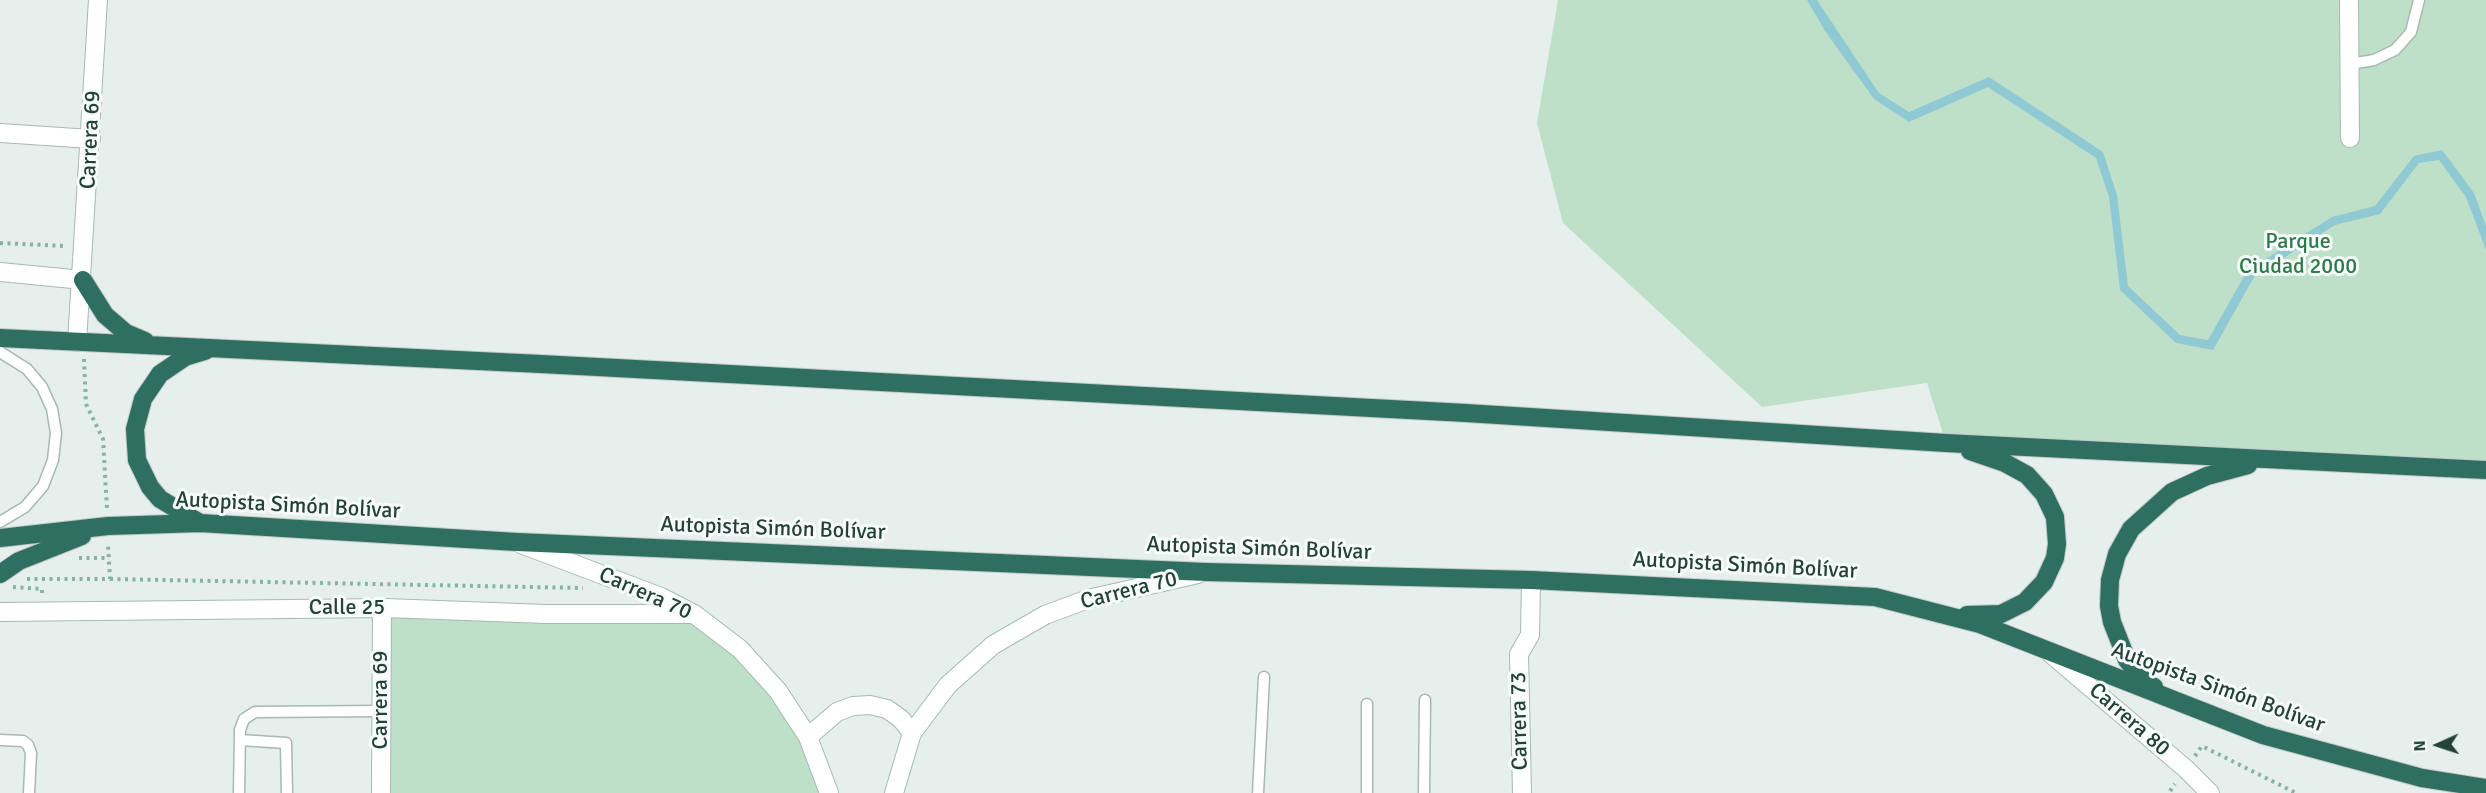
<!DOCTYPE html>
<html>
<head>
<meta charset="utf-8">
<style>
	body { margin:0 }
	#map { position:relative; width:2486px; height:793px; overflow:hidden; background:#e6efeb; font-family:Signika,sans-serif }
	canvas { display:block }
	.north { position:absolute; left:2408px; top:715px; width:60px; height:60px; -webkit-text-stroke:4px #f7fbf9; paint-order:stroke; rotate:267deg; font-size:16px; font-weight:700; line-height:24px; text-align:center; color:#24423a }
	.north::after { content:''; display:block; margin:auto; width:21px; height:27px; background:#24423a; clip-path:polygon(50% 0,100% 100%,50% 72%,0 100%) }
</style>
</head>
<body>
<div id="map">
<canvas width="2486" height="793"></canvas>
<div class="north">N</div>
</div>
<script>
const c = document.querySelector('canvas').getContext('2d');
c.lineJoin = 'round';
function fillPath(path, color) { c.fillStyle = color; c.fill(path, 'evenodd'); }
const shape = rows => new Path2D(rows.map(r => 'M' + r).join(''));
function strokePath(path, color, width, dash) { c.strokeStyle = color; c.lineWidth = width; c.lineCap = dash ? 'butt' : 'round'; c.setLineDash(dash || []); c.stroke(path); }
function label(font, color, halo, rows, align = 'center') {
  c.font = font + ' Signika,sans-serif'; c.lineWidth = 6; c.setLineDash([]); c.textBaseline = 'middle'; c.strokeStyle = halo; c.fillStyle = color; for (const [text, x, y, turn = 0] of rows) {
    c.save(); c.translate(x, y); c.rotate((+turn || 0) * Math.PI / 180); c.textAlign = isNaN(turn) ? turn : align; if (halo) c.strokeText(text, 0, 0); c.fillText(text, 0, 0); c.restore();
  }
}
fillPath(shape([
	[1558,0,2486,0,2486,470,1946,443,1927,383,1762,407,1563,223,1537,123],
	[386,608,694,614,778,691,829,793,383,793]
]), '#bfe0c8');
fillPath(shape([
	[1807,0,1817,0,1879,93,1909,112,1989,77,2103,152,2117,195,2128,286,2180,335,2208,340,2247,271,2332,217,2375,206,2414,156,2442,150,2474,193,2486,226,2486,250,2466,197,2439,160,2419,163,2380,214,2335,225,2254,277,2213,350,2176,343,2120,290,2109,197,2096,158,1988,87,1909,122,1874,99,1825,31]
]), '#8ec9d4');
const lane = shape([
	[2350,64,2374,60,2395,50,2411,32,2419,0],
	[0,352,27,369,42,387,52,409,56,433,53,460,43,486,25,507,0,522],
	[0,740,23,741,28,745,31,753,29,793],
	[240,740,286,743,287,793],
	[239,793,240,730,244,719,255,712,381,711],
	[1258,793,1264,677],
	[1367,793,1367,704],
	[1424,793,1425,700]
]);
const street = shape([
	[2349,0,2350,138],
	[0,133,91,139],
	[0,272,83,280],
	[77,342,98,0],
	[381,793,382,608],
	[1522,793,1519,654,1530,635,1531,580]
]);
const secondary = shape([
	[521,544,661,597,694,614,740,649,778,691,808,737,829,793],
	[0,612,386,608,546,614,694,614],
	[2051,654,2186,769,2210,793],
	[808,737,837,712,853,706,870,705,887,709,901,719,912,733],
	[894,793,912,733,948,685,993,645,1045,615,1088,599,1198,574]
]);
const highway = shape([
	[83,280,105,315,126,333,145,341],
	[0,338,541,364,1466,413,1946,443,2486,470],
	[200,523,160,499,150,487,137,460,135,429,143,399,160,374,185,357,205,351],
	[0,538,108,526,200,523,517,542,1206,572,1531,580,1875,597,1980,624,2263,735,2422,778,2486,788],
	[0,574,19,561,82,536],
	[1967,615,2001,614,2025,602,2044,582,2055,558,2057,544,2055,517,2044,494,2027,475,2005,463,1970,451],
	[2154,687,2144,681,2127,660,2112,622,2109,606,2110,580,2117,554,2131,529,2172,492,2207,476,2248,465]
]);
strokePath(lane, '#a8b8b2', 13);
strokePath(street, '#a8b8b2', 20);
strokePath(secondary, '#a4bbb3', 20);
strokePath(highway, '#c2cac8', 20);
strokePath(shape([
	[0,243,65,246],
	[84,359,86,404,103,439,107,509],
	[79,558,109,558],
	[27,579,110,579,108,544],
	[110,579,583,588],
	[13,587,42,589,42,594],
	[2195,756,2202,746,2296,793],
	[2170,791,2175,784]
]), '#86b3a5', 4, [3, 4.5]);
strokePath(lane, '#fff', 10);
strokePath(street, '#fff', 18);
strokePath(secondary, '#fff', 18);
strokePath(highway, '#2f6f62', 18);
label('22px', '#24423a', '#f7fbf9', [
	["Carrera 69",91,140,-87],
	["Autopista Simón Bolívar",288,506,3],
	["Autopista Simón Bolívar",773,529,2],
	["Autopista Simón Bolívar",1259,549,2],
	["Autopista Simón Bolívar",1745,566,3],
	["Carrera 70",1129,591,-14],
	["Carrera 70",645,594,24],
	["Calle 25",347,608],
	["Autopista Simón Bolívar",2218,688,20],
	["Carrera 69",381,700,-90],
	["Carrera 80",2129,720,41],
	["Carrera 73",1520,721,-91]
]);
label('22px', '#2d7a4b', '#f7fbf9', [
	["Parque",2298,242],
	["Ciudad 2000",2298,267]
]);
</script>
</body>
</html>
